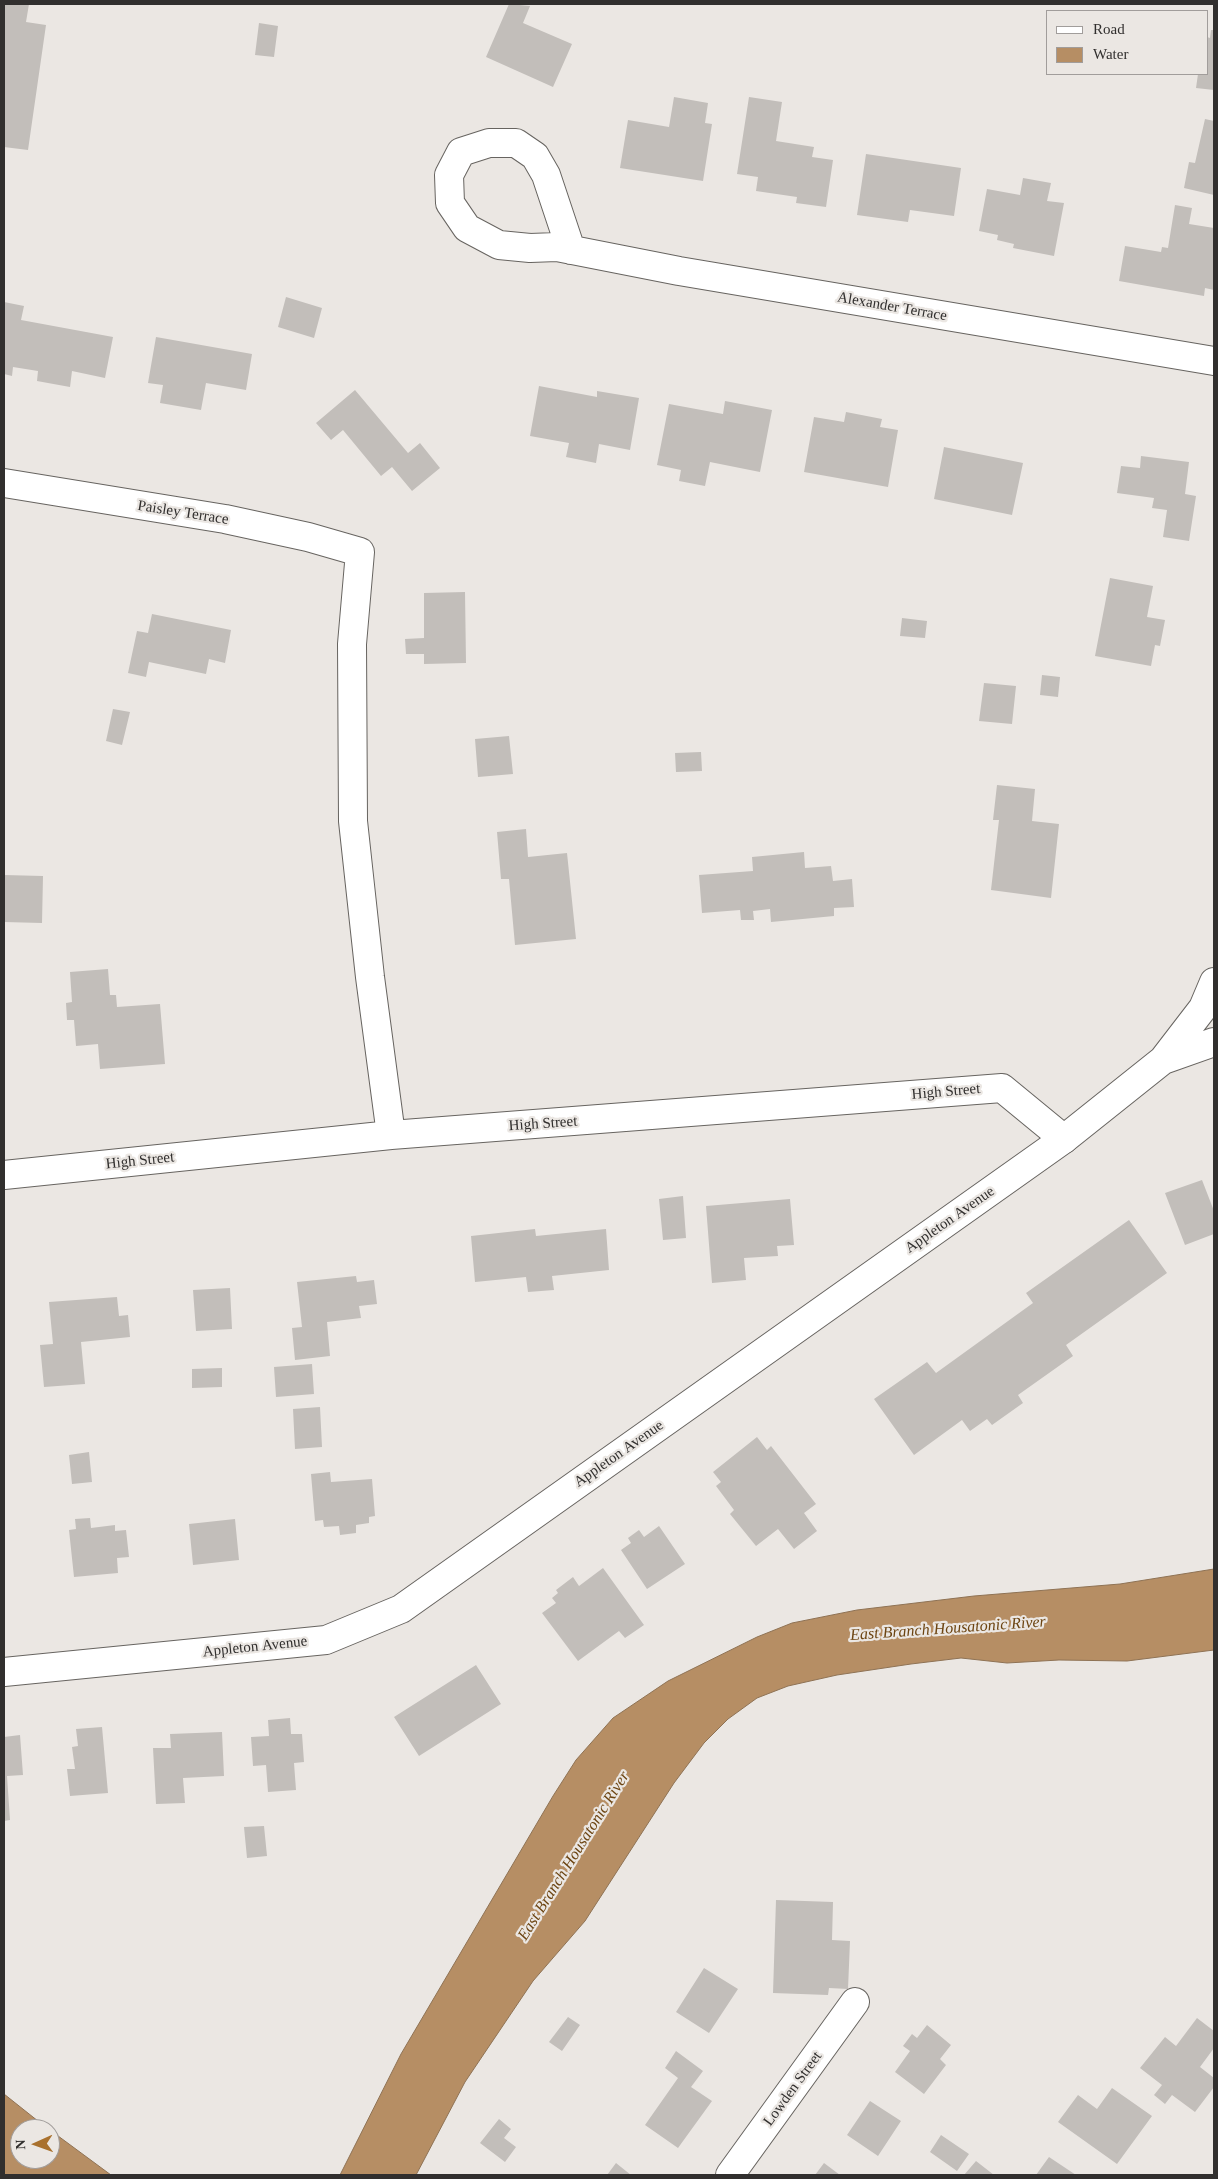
<!DOCTYPE html>
<html>
<head>
<meta charset="utf-8">
<style>
	body { margin:0 }
	#map { position:relative; width:1218px; height:2179px; overflow:hidden; background:#ebe7e3; font-family:"Times New Roman",serif }
	canvas { display:block }
	.frame { position:absolute; inset:0; border:5px solid #312f2e; pointer-events:none }
	.legend { position:absolute; left:1046px; top:10px; width:162px; height:65px; box-sizing:border-box; background:#ebe7e3; border:1px solid #a19d9b; margin:0; padding:6px 9px; list-style:none; font-size:15px; color:#312f2e }
	.legend li { display:flex; align-items:center; gap:10px; height:25px }
	.legend b { width:25px; border:1px solid #a19d9b }
	.north { position:absolute; left:10px; top:2119px; width:50px; height:50px; box-sizing:border-box; background:#ebe7e3; border:1px solid #a19d9b; border-radius:50%; rotate:268deg; font-size:14px; font-weight:700; line-height:20px; text-align:center; color:#312f2e }
	.north::after { content:''; display:block; margin:auto; width:18px; height:22px; background:#a9712e; clip-path:polygon(50% 0,100% 100%,50% 72%,0 100%) }
</style>
</head>
<body>
<div id="map">
<canvas width="1218" height="2179"></canvas>
<div class="frame"></div>
<ul class="legend">
<li><b style="height:6px;background:#fff"></b>Road</li>
<li><b style="height:14px;background:#b68e64"></b>Water</li>
</ul>
<div class="north">N</div>
</div>
<script>
const c = document.querySelector('canvas').getContext('2d');
c.lineJoin = 'round';
function fillPath(path, color) { c.fillStyle = color; c.fill(path, 'evenodd'); }
const shape = rows => new Path2D(rows.map(r => 'M' + r).join(''));
function strokePath(path, color, width, dash) { c.strokeStyle = color; c.lineWidth = width; c.lineCap = dash ? 'butt' : 'round'; c.setLineDash(dash || []); c.stroke(path); }
function label(font, color, halo, rows, align = 'center') {
  c.font = font + ' "Times New Roman",serif'; c.lineWidth = 4.5; c.setLineDash([]); c.textBaseline = 'middle'; c.strokeStyle = halo; c.fillStyle = color; for (const [text, x, y, turn = 0] of rows) {
    c.save(); c.translate(x, y); c.rotate((+turn || 0) * Math.PI / 180); c.textAlign = isNaN(turn) ? turn : align; if (halo) c.strokeText(text, 0, 0); c.fillText(text, 0, 0); c.restore();
  }
}
const water = shape([
	[1214,1569,1214,1650,1127,1661,1059,1660,1007,1663,961,1658,911,1664,837,1675,788,1686,757,1698,728,1719,704,1743,674,1783,585,1921,533,1981,465,2082,416,2175,340,2175,401,2054,553,1796,576,1760,613,1718,668,1681,757,1637,792,1623,857,1610,974,1596,1120,1584,1214,1569],
	[4,2094,48,2129,20,2129,20,2159,50,2159,50,2130,111,2175,4,2175,4,2094]
]);
fillPath(water, '#b68e64');
strokePath(water, '#8e7254', 1);
fillPath(shape([
	[4,4,29,4,26,22,46,25,28,150,4,147],
	[509,4,530,6,523,23,572,44,553,87,486,57],
	[259,23,278,26,274,57,255,55],
	[1211,30,1214,30,1214,90,1196,88,1198,74,1207,74,1207,37,1210,38],
	[674,97,708,103,705,123,712,124,703,181,620,168,628,120,669,127],
	[749,97,782,102,776,141,814,147,812,157,833,160,826,207,796,203,797,197,756,191,758,177,737,174],
	[1205,119,1214,121,1214,195,1184,188,1189,162,1195,163],
	[866,154,961,168,954,216,910,210,908,222,857,215],
	[1023,178,1051,183,1047,201,1064,203,1054,256,1013,248,1014,244,997,240,998,235,979,231,987,189,1020,195],
	[1175,205,1192,208,1189,224,1214,228,1214,290,1205,288,1204,296,1119,281,1125,246,1161,252,1162,247,1168,248],
	[286,297,322,308,314,338,278,327],
	[4,302,24,306,21,320,113,337,105,378,72,371,70,387,37,381,38,371,13,367,12,376,4,374],
	[156,337,252,354,246,390,206,383,201,410,160,403,163,385,148,383],
	[539,386,597,397,597,391,639,398,630,450,599,444,596,463,566,457,569,443,530,436],
	[355,390,408,453,420,443,440,468,412,491,392,467,381,476,343,430,331,440,316,423],
	[725,401,772,410,760,472,710,462,705,486,679,481,681,470,657,465,669,404,723,414],
	[846,412,882,419,880,427,898,430,888,487,804,472,814,417,844,422],
	[944,447,1023,463,1012,515,934,499],
	[1141,456,1189,462,1185,494,1196,496,1189,541,1163,537,1167,510,1152,508,1154,498,1117,493,1121,466,1140,468],
	[1110,578,1153,586,1147,617,1165,620,1160,646,1155,645,1151,666,1095,656],
	[465,592,466,663,424,664,424,654,406,654,405,639,424,638,424,593],
	[152,614,231,630,225,663,209,659,206,674,149,662,146,677,128,673,137,631,148,633],
	[902,618,927,621,925,638,900,636],
	[1042,675,1060,677,1058,697,1040,695],
	[984,683,1016,686,1012,724,979,721],
	[113,709,130,712,122,745,106,741],
	[509,736,513,774,478,777,475,739],
	[701,752,702,771,676,772,675,753],
	[997,785,1035,789,1032,821,1059,824,1051,898,991,890,999,820,993,820],
	[526,829,528,857,567,853,576,939,515,945,509,879,501,879,497,832],
	[804,852,805,868,831,866,833,881,852,879,854,907,834,908,834,916,771,922,770,909,753,911,754,920,741,920,740,910,702,913,699,875,753,871,752,857],
	[4,875,43,876,42,923,4,922],
	[108,969,110,995,116,995,117,1007,160,1004,165,1064,100,1069,98,1044,76,1046,74,1020,67,1020,66,1003,72,1002,70,972],
	[1202,1180,1214,1211,1214,1234,1185,1245,1165,1193],
	[683,1196,686,1238,663,1240,659,1199],
	[790,1199,794,1245,777,1246,778,1256,744,1258,746,1280,712,1283,706,1206],
	[1129,1220,1167,1273,1066,1345,1073,1356,1018,1395,1023,1403,992,1425,987,1419,970,1431,962,1420,914,1455,874,1399,927,1362,936,1373,1033,1303,1026,1293],
	[535,1229,536,1236,606,1229,609,1270,552,1276,554,1290,528,1292,526,1277,475,1282,471,1236],
	[356,1276,357,1282,374,1280,377,1304,359,1306,361,1318,327,1322,330,1356,295,1360,292,1328,302,1327,297,1282],
	[230,1288,232,1329,196,1331,193,1290],
	[117,1297,119,1316,128,1315,130,1337,81,1342,85,1384,44,1387,40,1345,53,1344,49,1302],
	[312,1364,314,1394,276,1397,274,1367],
	[222,1368,222,1387,192,1388,192,1369],
	[320,1407,322,1447,295,1449,293,1409],
	[757,1437,767,1450,771,1446,816,1504,804,1513,817,1531,794,1549,778,1529,756,1546,730,1514,734,1510,716,1486,721,1482,713,1472],
	[89,1452,92,1482,72,1484,69,1455],
	[330,1472,331,1482,372,1479,375,1516,369,1517,369,1523,356,1525,356,1533,340,1535,339,1526,324,1527,323,1520,315,1521,311,1474],
	[90,1518,91,1528,115,1525,115,1531,126,1530,129,1557,117,1558,118,1573,74,1577,69,1530,76,1529,75,1519],
	[235,1519,239,1560,193,1565,189,1524],
	[659,1526,685,1564,647,1589,621,1550,631,1543,628,1538,639,1530,644,1537],
	[603,1568,644,1625,625,1638,619,1631,578,1661,542,1613,556,1603,552,1598,558,1593,556,1590,573,1577,579,1586],
	[476,1665,501,1704,419,1756,394,1717],
	[290,1718,291,1734,302,1734,304,1762,294,1763,296,1790,268,1792,266,1765,253,1766,251,1737,269,1736,268,1720],
	[102,1727,108,1793,70,1796,67,1769,75,1769,72,1747,78,1746,76,1729],
	[222,1732,224,1776,183,1778,185,1803,156,1804,153,1748,171,1748,170,1734],
	[20,1735,23,1775,7,1776,10,1820,4,1821,4,1737],
	[264,1826,267,1856,247,1858,244,1827],
	[776,1900,833,1902,832,1940,850,1941,848,1989,829,1988,828,1995,773,1993],
	[704,1968,738,1989,709,2033,676,2012],
	[568,2017,580,2025,562,2051,549,2042],
	[1197,2018,1214,2031,1214,2048,1200,2067,1214,2078,1214,2087,1195,2112,1172,2095,1165,2104,1154,2095,1162,2085,1140,2068,1165,2037,1176,2046],
	[927,2025,951,2045,940,2059,946,2065,924,2094,895,2072,910,2051,903,2046,912,2034,917,2038],
	[676,2051,703,2071,691,2087,712,2101,678,2148,645,2125,678,2078,665,2068],
	[1112,2088,1152,2116,1117,2164,1058,2122,1078,2095,1097,2109],
	[870,2101,901,2121,878,2156,847,2135],
	[499,2119,511,2129,504,2138,516,2147,505,2162,480,2143],
	[941,2135,969,2154,957,2171,930,2152],
	[1049,2157,1076,2175,1036,2175],
	[976,2161,994,2175,964,2175],
	[616,2163,631,2175,607,2175],
	[824,2163,840,2175,815,2175]
]), '#c2beba');
const street = shape([
	[571,250,546,175,535,156,516,143,489,143,461,152,449,175,450,203,467,228,499,245,530,248,557,247,679,271,1214,361],
	[4,483,225,519,308,537,360,552,352,644,353,821,370,977,391,1135],
	[4,1175,391,1135,1002,1088,1064,1139],
	[730,2175,855,2002]
]);
const secondary = shape([
	[1163,1060,1214,1042],
	[4,1672,326,1640,401,1609,1064,1139,1163,1060,1203,1008,1214,982]
]);
strokePath(street, '#676460', 30);
strokePath(secondary, '#676460', 30);
strokePath(street, '#fff', 28);
strokePath(secondary, '#fff', 28);
label('15px', '#312f2e', '#ebe7e3', [
	["Alexander Terrace",892,307,10],
	["Paisley Terrace",183,513,9],
	["High Street",946,1092,-5],
	["High Street",543,1124,-4],
	["High Street",140,1161,-6],
	["Appleton Avenue",950,1220,-35],
	["Appleton Avenue",619,1454,-35],
	["Appleton Avenue",255,1647,-6],
	["Lowden Street",793,2089,-54]
]);
label('italic 16px', '#6c4411', '#ebe7e3', [
	["East Branch Housatonic River",948,1629,-4],
	["East Branch Housatonic River",574,1856,-58]
]);
</script>
</body>
</html>
